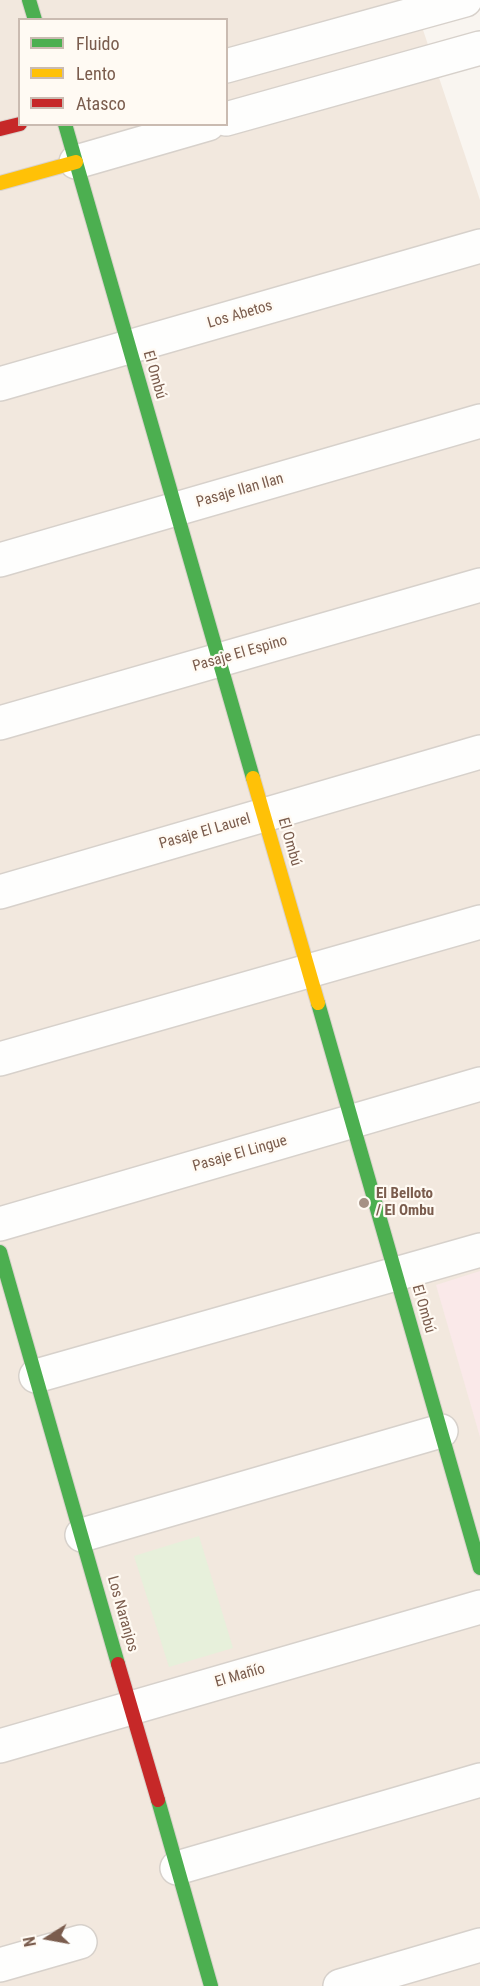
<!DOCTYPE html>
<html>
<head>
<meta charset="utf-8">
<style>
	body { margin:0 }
	#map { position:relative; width:480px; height:1986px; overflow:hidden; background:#f9f5f0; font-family:"Roboto Condensed",sans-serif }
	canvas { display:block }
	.legend { position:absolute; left:18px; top:18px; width:210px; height:108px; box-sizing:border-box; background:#fffaf3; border:2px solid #cabbb1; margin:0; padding:8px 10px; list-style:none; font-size:18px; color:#7a5c4d }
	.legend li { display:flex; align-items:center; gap:12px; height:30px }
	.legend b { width:30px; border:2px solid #cabbb1 }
	.north { position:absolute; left:18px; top:1908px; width:60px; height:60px; -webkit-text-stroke:4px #fffaf3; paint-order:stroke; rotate:259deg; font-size:16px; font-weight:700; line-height:24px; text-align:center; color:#7a5c4d }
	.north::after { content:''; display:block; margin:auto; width:21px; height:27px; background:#7a5c4d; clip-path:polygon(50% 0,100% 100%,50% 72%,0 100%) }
</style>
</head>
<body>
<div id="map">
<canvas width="480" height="1986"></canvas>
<ul class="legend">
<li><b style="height:8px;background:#4caf50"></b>Fluido</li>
<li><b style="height:8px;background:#ffc107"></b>Lento</li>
<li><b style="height:8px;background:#c62828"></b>Atasco</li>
</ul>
<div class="north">N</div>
</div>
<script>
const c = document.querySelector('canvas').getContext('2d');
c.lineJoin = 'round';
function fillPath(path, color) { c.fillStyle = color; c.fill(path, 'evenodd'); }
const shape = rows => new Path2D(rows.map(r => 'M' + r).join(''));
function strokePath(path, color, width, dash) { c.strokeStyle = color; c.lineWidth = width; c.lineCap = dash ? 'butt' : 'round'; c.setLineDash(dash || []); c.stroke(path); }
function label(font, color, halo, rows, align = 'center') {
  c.font = font + ' "Roboto Condensed",sans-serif'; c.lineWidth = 4.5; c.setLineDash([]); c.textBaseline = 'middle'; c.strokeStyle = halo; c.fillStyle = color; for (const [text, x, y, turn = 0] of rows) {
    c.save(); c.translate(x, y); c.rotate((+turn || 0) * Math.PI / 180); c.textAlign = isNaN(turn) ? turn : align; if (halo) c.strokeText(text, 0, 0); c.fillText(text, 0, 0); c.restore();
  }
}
fillPath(shape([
	[0,0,413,0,480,200,480,1986,0,1986],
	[20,20,226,20,226,124,20,124]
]), '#f2e8de');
fillPath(shape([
	[480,1271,480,1437,436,1285]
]), '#fae9e9');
fillPath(shape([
	[199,1536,233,1648,169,1667,134,1556]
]), '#e7f0db');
const street = shape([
	[226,66,465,0],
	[226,119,480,48],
	[76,162,208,124],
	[0,384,480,246],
	[0,560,480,421],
	[0,723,480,585],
	[0,892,480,752],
	[0,1059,480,922],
	[0,1224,480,1084],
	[36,1376,480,1250],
	[82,1535,441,1431],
	[0,1746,480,1607],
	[177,1868,480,1780],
	[0,1965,80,1942],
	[340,1986,480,1945]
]);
const fast = shape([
	[29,0,35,20],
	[65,124,253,778],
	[318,1003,480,1568],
	[0,1252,118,1664],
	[158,1800,211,1986]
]);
const slow = shape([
	[0,183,76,162],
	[253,778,318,1003]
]);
const jam = shape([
	[0,129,20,124],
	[118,1664,158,1800]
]);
strokePath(street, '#d7d1cb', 36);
strokePath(fast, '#d9d2cb', 16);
strokePath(slow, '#d9d2cb', 16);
strokePath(jam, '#d9d2cb', 16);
strokePath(street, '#fefefd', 33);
strokePath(fast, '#4caf50', 14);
strokePath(slow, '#ffc107', 14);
strokePath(jam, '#c62828', 14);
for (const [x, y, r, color] of [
	[364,1203,6,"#a69286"]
]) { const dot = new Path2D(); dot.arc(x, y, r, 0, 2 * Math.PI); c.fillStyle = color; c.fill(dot); strokePath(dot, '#fffaf3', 2); }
label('15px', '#7a5c4d', '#fffaf3', [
	["Los Abetos",240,315,-16],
	["El Ombú",154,375,74],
	["Pasaje Ilan Ilan",240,491,-16],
	["Pasaje El Espino",240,654,-16],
	["Pasaje El Laurel",205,832,-16],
	["El Ombú",289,842,74],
	["Pasaje El Lingue",240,1154,-16],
	["El Ombú",423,1309,74],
	["Los Naranjos",122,1614,74],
	["El Mañío",240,1676,-16]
]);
label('bold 15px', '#7a5c4d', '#fffaf3', [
	["El Belloto",376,1194],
	["/ El Ombu",376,1211]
], 'left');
</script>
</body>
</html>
